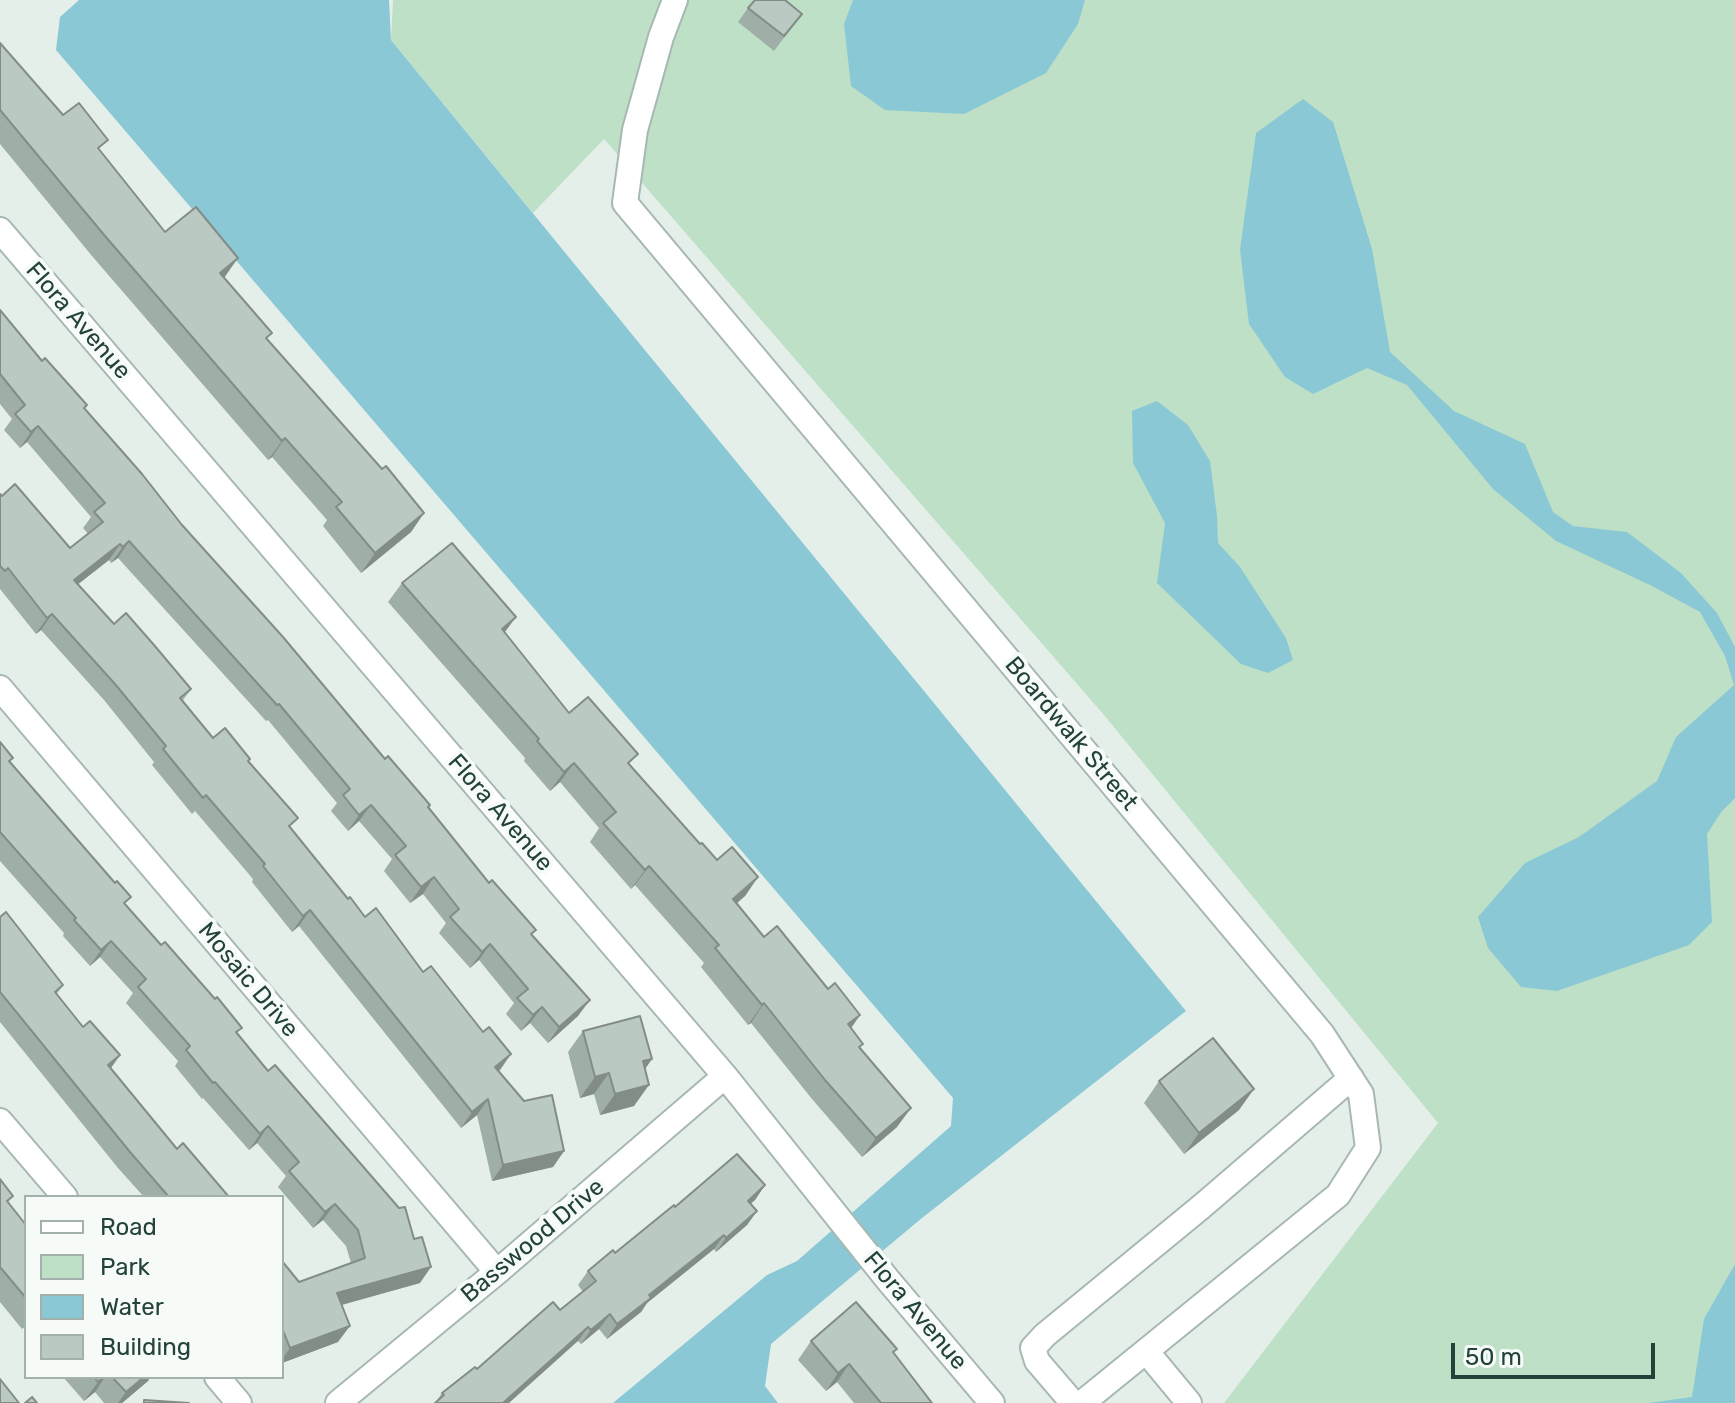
<!DOCTYPE html>
<html>
<head>
<meta charset="utf-8">
<style>
	body { margin:0 }
	#map { position:relative; width:1735px; height:1403px; overflow:hidden; background:#e5efea; font-family:Rubik,sans-serif }
	canvas { display:block }
	.legend { position:absolute; left:24px; top:1195px; width:260px; height:184px; box-sizing:border-box; background:#f6fbf8; border:2px solid #a2b1ac; margin:0; padding:10px 14px; list-style:none; font-size:24px; color:#23423a }
	.legend li { display:flex; align-items:center; gap:16px; height:40px }
	.legend b { width:40px; border:2px solid #a2b1ac }
	.scale { position:absolute; left:1451px; top:1343px; width:204px; height:36px; box-sizing:border-box; border:4px solid #23423a; border-top:0; padding-left:10px; font-size:24px; line-height:28px; white-space:nowrap; color:#23423a; -webkit-text-stroke:6px #f6fbf8; paint-order:stroke }
</style>
</head>
<body>
<div id="map">
<canvas width="1735" height="1403"></canvas>
<ul class="legend">
<li><b style="height:10px;background:#fff"></b>Road</li>
<li><b style="height:22px;background:#bde0c7"></b>Park</li>
<li><b style="height:22px;background:#8bc8d5"></b>Water</li>
<li><b style="height:22px;background:#bacac3"></b>Building</li>
</ul>
<div class="scale">50 m</div>
</div>
<script>
const c = document.querySelector('canvas').getContext('2d');
c.lineJoin = 'round';
function fillPath(path, color) { c.fillStyle = color; c.fill(path, 'evenodd'); }
const shape = rows => new Path2D(rows.map(r => 'M' + r).join(''));
function strokePath(path, color, width, dash) { c.strokeStyle = color; c.lineWidth = width; c.lineCap = dash ? 'butt' : 'round'; c.setLineDash(dash || []); c.stroke(path); }
function label(font, color, halo, rows, align = 'center') {
  c.font = font + ' Rubik,sans-serif'; c.lineWidth = 8; c.setLineDash([]); c.textBaseline = 'middle'; c.strokeStyle = halo; c.fillStyle = color; for (const [text, x, y, turn = 0] of rows) {
    c.save(); c.translate(x, y); c.rotate((+turn || 0) * Math.PI / 180); c.textAlign = isNaN(turn) ? turn : align; if (halo) c.strokeText(text, 0, 0); c.fillText(text, 0, 0); c.restore();
  }
}
fillPath(shape([
	[393,0,1735,0,1735,1403,1224,1403,1438,1123,1104,715,604,139,533,213,391,40]
]), '#bde0c7');
fillPath(shape([
	[79,0,389,0,391,40,1186,1011,922,1218,771,1344,765,1386,778,1403,613,1403,767,1275,797,1261,951,1126,953,1098,56,50,60,17],
	[853,0,1085,0,1078,24,1046,73,964,114,885,110,851,86,844,24],
	[1303,99,1333,122,1372,249,1390,352,1454,411,1525,444,1553,512,1573,526,1627,532,1681,573,1717,613,1735,647,1735,798,1722,811,1707,834,1712,922,1689,945,1557,991,1521,987,1488,948,1478,917,1525,863,1579,837,1657,781,1676,737,1734,685,1725,656,1700,612,1652,586,1556,541,1493,489,1407,385,1367,368,1313,394,1285,377,1249,324,1240,250,1256,133],
	[1157,401,1188,425,1210,461,1217,516,1218,543,1240,567,1286,638,1293,660,1268,673,1241,664,1157,583,1165,523,1133,463,1132,411],
	[1735,1264,1735,1403,1649,1403,1692,1397,1704,1319]
]), '#8bc8d5');
const minor = shape([
	[675,0,661,37,635,130,625,203,1322,1034,1361,1094,1368,1148,1338,1195,1082,1403],
	[0,230,725,1076,888,1280,992,1403],
	[0,688,497,1272],
	[0,1121,65,1197],
	[1146,1351,1189,1403],
	[217,1377,239,1403],
	[338,1403,497,1272,725,1076],
	[1073,1403,1037,1361,1033,1348,1045,1335,1201,1207,1351,1078]
]);
strokePath(minor, '#a7b8b2', 28);
strokePath(minor, '#fff', 24);
fillPath(shape([
	[748,8,802,14,774,51,738,22],
	[0,43,63,115,100,151,165,232,224,278,267,340,382,469,424,513,411,532,361,573,323,526,327,520,272,457,268,460,92,256,0,144],
	[0,310,42,361,87,405,84,409,182,525,385,759,430,805,428,808,532,936,578,1016,548,1043,530,1023,521,1031,506,1014,514,1003,479,960,470,968,439,933,446,923,423,894,410,903,384,871,392,859,359,821,348,831,331,811,337,803,268,720,266,721,118,558,111,563,109,560,78,584,114,624,191,689,183,700,213,738,248,762,291,828,348,899,483,1032,511,1054,498,1071,564,1151,553,1167,492,1181,477,1115,461,1128,299,926,292,932,252,882,253,879,195,811,192,814,152,765,154,762,104,700,41,630,36,634,0,589,0,494,70,548,88,534,83,528,91,517,27,442,20,448,4,430,12,419,0,404],
	[402,583,505,633,569,713,630,766,700,844,717,860,758,877,745,896,737,903,764,937,860,1015,851,1028,897,1127,862,1157,812,1099,751,1023,748,1025,701,967,704,963,635,885,631,889,590,842,599,828,560,782,550,791,524,761,525,758,388,602],
	[0,742,10,762,125,904,238,1034,420,1283,342,1305,338,1342,282,1363,282,1261,299,1282,351,1263,346,1246,323,1220,313,1228,278,1187,286,1176,257,1143,249,1150,203,1098,202,1099,175,1066,178,1061,126,1003,133,993,100,957,90,966,63,936,64,933,0,861],
	[0,917,63,985,56,995,83,1027,120,1055,110,1068,177,1149,229,1197,144,1197,118,1168,0,1022],
	[583,1031,652,1059,645,1069,634,1106,600,1115,594,1094,580,1098,568,1052],
	[1159,1081,1239,1110,1184,1154,1144,1103],
	[0,1179,13,1196,8,1202,26,1225,26,1326,22,1329,0,1302],
	[765,1185,755,1200,750,1204,757,1211,747,1225,716,1252,714,1249,647,1303,641,1312,607,1339,599,1329,581,1344,578,1341,435,1403,442,1393,560,1310,583,1292,578,1285,588,1271,615,1253,675,1207],
	[811,1341,897,1349,893,1353,932,1403,854,1403,837,1382,826,1391,798,1360],
	[63,1377,150,1377,148,1381,122,1403,104,1403,95,1392,84,1401]
]), '#a0aea8');
fillPath(shape([
	[238,258,224,278,206,292,220,273],
	[38,426,27,442,20,448,31,432],
	[285,438,272,457,268,460,282,441],
	[424,513,411,532,361,573,375,553],
	[129,541,118,558,111,563,123,547],
	[120,544,109,560,63,596,74,580],
	[52,614,41,630,36,634,47,618],
	[516,617,502,636,502,629],
	[574,763,560,782,550,791,564,772],
	[371,805,359,821,348,831,359,815],
	[649,866,635,885,631,889,645,870],
	[434,877,423,894,410,903,421,887],
	[758,877,745,896,720,918,733,899],
	[310,910,299,926,292,932,303,916],
	[111,941,100,957,90,966,101,950],
	[490,944,479,960,470,968,482,952],
	[590,1000,578,1016,548,1043,559,1027],
	[764,1003,751,1023,748,1025,762,1005],
	[542,1007,530,1023,521,1031,533,1015],
	[860,1015,847,1034,848,1024],
	[511,1054,500,1070,484,1083,495,1067],
	[120,1055,109,1071,108,1065],
	[652,1059,637,1080,643,1061],
	[609,1073,594,1094,580,1098,595,1077],
	[649,1085,634,1106,600,1115,615,1094],
	[1254,1089,1239,1110,1184,1154,1199,1133],
	[488,1099,477,1115,461,1128,472,1112],
	[911,1108,897,1127,862,1157,876,1138],
	[268,1126,257,1143,249,1150,260,1134],
	[564,1151,553,1167,492,1181,503,1165],
	[765,1185,755,1200,738,1215,748,1201],
	[335,1204,323,1220,313,1228,325,1212],
	[757,1211,747,1225,716,1252,726,1238],
	[724,1235,714,1249,647,1303,641,1312,607,1339,617,1324,649,1295],
	[431,1267,420,1283,326,1309,337,1293],
	[610,1314,599,1329,581,1344,591,1330],
	[350,1326,338,1342,282,1363,282,1359,290,1348],
	[588,1327,578,1341,509,1403,503,1403],
	[849,1364,837,1382,826,1391,838,1373],
	[103,1377,105,1377,95,1392,84,1401,98,1382],
	[144,1377,150,1377,148,1381,122,1403,118,1403,126,1392]
]), '#828d88');
const building = shape([
	[755,0,785,0,802,14,784,36,748,8,755,0],
	[0,43,63,115,79,103,108,140,98,148,165,232,196,207,238,258,220,273,272,333,266,338,382,469,386,466,424,513,375,553,336,507,342,502,285,438,282,441,105,236,0,110,0,43],
	[0,310,42,361,45,358,87,405,84,408,142,474,182,525,283,637,385,759,388,756,430,805,428,807,489,883,492,880,536,930,531,934,590,1000,559,1027,542,1007,533,1015,517,998,528,989,490,944,482,952,450,917,459,909,434,877,421,887,395,855,406,846,371,805,359,815,343,795,350,789,279,704,277,705,129,541,123,547,120,544,74,580,114,624,126,613,154,645,191,689,180,698,213,738,225,728,250,759,248,761,298,818,289,826,348,899,350,897,365,917,376,908,423,972,431,966,483,1032,489,1027,511,1054,495,1067,524,1101,552,1095,564,1151,503,1165,488,1099,472,1112,310,910,303,916,263,866,265,864,206,795,203,798,163,749,166,746,115,684,52,614,47,618,8,568,5,571,0,566,0,494,2,496,15,484,70,548,103,522,94,512,105,503,38,426,31,432,15,414,25,405,0,374,0,310],
	[452,543,516,617,502,629,569,713,588,697,638,754,628,763,700,844,702,843,717,860,732,847,758,877,733,899,764,937,777,926,828,989,835,983,860,1015,848,1024,863,1044,859,1047,911,1108,876,1138,825,1080,764,1003,762,1005,715,948,719,945,649,866,645,870,603,823,616,812,574,763,564,772,537,741,539,739,402,583,452,543],
	[0,742,13,758,9,761,115,883,117,881,131,897,124,903,161,945,165,942,215,999,217,997,242,1028,236,1032,268,1071,275,1065,399,1208,405,1207,414,1239,422,1237,431,1267,337,1293,350,1326,290,1348,282,1328,282,1261,299,1282,365,1258,358,1230,335,1204,325,1212,289,1171,299,1162,268,1126,260,1134,215,1082,213,1083,186,1050,190,1046,138,987,146,979,111,941,101,950,74,920,76,918,0,832,0,742],
	[6,912,63,985,55,992,83,1027,90,1021,120,1055,108,1065,177,1149,183,1143,229,1197,169,1197,130,1152,0,992,0,917,6,912],
	[640,1016,652,1059,643,1061,649,1085,615,1094,609,1073,595,1077,583,1031,640,1016],
	[1213,1038,1254,1089,1199,1133,1159,1081,1213,1038],
	[737,1154,765,1185,748,1201,757,1211,726,1238,724,1235,649,1295,651,1298,617,1324,610,1314,591,1330,588,1327,503,1403,435,1403,444,1395,442,1393,475,1367,477,1369,553,1302,560,1310,596,1281,588,1271,613,1250,615,1253,674,1205,675,1207,737,1154],
	[0,1179,13,1196,7,1201,26,1225,26,1298,0,1267,0,1179],
	[856,1302,897,1349,893,1352,932,1403,881,1403,849,1364,838,1373,811,1341,856,1302],
	[94,1377,103,1377,98,1382,94,1377],
	[112,1377,144,1377,126,1392,112,1377],
	[0,1379,19,1403,0,1403,0,1379],
	[32,1397,37,1403,25,1403,32,1397],
	[144,1400,189,1403,144,1403,144,1400]
]);
fillPath(building, '#bacac3');
strokePath(building, '#828d88', 2);
label('24px', '#23423a', '#f6fbf8', [
	["Flora Avenue",78,321,49],
	["Boardwalk Street",1071,734,50],
	["Flora Avenue",500,813,49],
	["Mosaic Drive",248,980,50],
	["Basswood Drive",533,1241,-40],
	["Flora Avenue",915,1311,50]
]);
</script>
</body>
</html>
